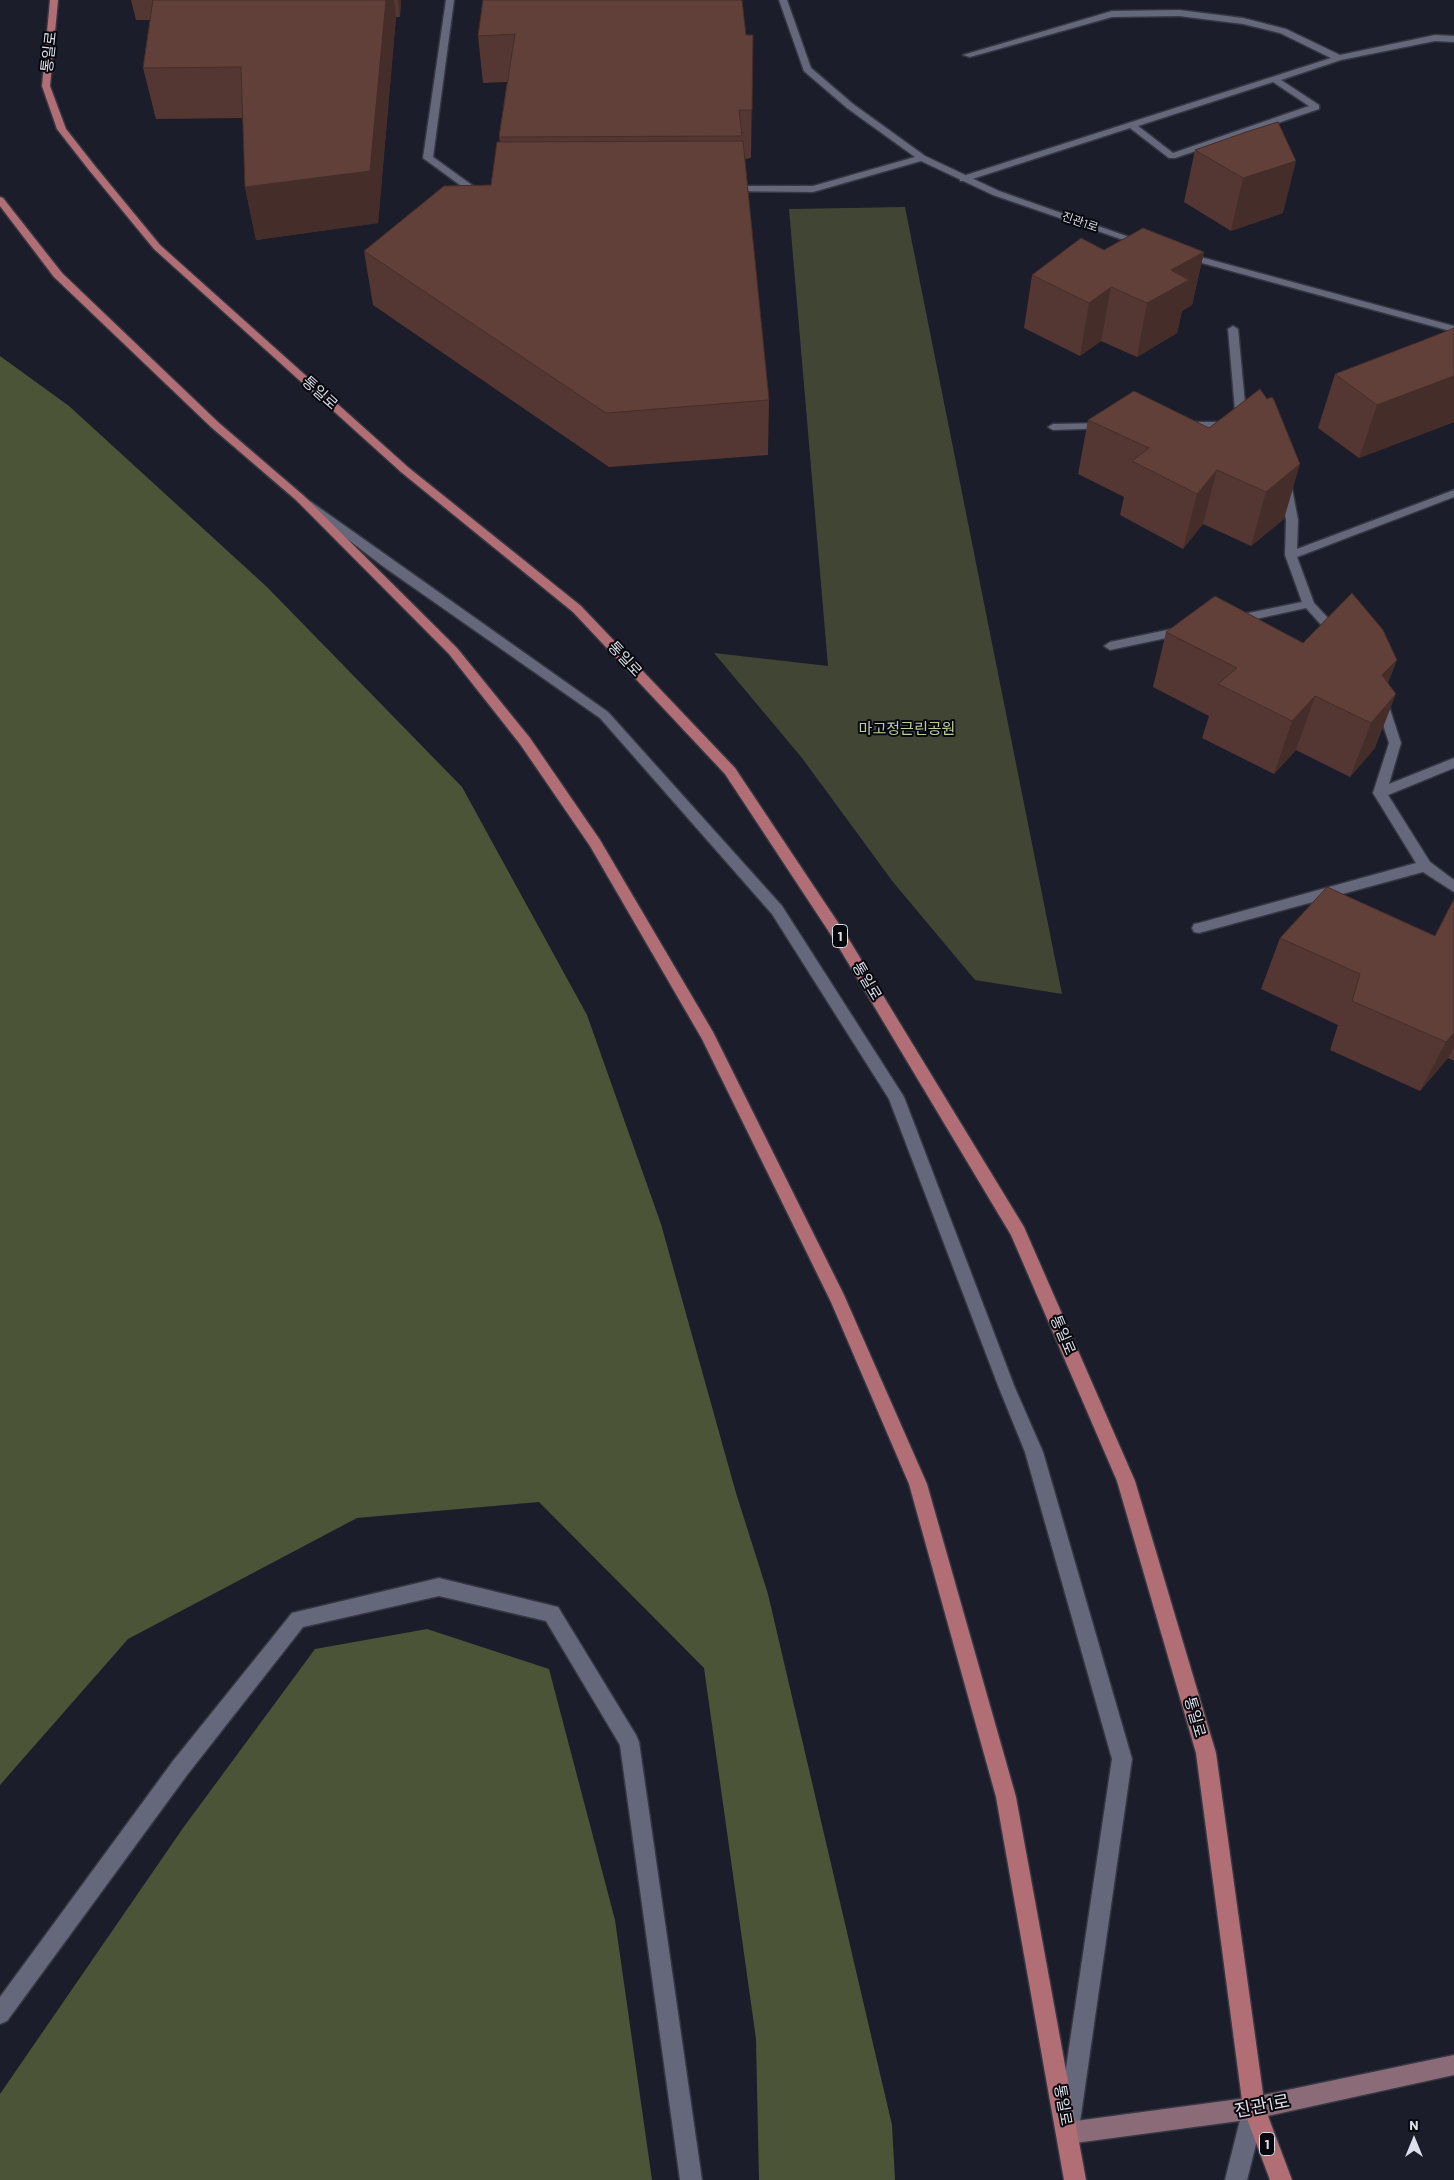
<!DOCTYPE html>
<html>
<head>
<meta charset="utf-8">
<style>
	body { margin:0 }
	#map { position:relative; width:1454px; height:2180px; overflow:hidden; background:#1b1d2b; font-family:Barlow,sans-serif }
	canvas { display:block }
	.north { position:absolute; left:1389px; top:2115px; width:50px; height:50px; -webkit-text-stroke:4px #07080e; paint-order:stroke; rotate:0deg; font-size:14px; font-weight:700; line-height:20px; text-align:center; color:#dddfe9 }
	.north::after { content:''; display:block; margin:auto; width:18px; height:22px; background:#dddfe9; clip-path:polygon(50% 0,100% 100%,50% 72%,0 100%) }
</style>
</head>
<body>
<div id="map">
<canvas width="1454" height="2180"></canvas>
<div class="north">N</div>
</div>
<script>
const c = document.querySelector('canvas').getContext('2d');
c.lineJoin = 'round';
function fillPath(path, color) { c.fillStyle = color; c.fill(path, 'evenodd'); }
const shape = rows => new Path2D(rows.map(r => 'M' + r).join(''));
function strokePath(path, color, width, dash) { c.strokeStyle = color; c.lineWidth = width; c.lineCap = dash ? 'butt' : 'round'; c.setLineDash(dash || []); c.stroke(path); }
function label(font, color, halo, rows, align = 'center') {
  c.font = font + ' Barlow,"Noto Sans KR",sans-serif'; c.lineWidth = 4; c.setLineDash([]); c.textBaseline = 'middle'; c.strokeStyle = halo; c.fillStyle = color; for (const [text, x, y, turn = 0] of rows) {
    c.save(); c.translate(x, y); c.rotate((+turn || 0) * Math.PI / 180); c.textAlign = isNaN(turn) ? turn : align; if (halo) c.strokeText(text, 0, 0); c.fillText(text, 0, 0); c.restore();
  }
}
fillPath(shape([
	[905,207,1062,994,975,980,893,882,802,758,714,653,828,666,789,209]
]), '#414634');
fillPath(shape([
	[0,356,69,406,267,587,462,787,587,1015,661,1224,736,1493,768,1594,892,2125,895,2180,759,2180,756,2039,704,1668,539,1502,357,1518,128,1639,0,1785],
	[427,1629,549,1669,615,1920,652,2180,0,2180,0,2094,183,1828,315,1649]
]), '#4b5436');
const service = shape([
	[1179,10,1243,18,1286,29,1340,55,1435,35,1454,36,1454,42,1435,41,1341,60,1281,80,1319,105,1319,109,1175,158,1169,158,1130,128,966,181,960,181,960,177,1331,58,1280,33,1243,24,1179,16,1112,17,970,57,963,55,1112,11,1179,10],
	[1273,82,1309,106,1173,153,1138,126,1273,82],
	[1233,326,1238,329,1247,425,1242,428,1237,425,1232,427,1179,427,1179,423,1183,422,1236,422,1228,329,1233,326],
	[1107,423,1111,424,1111,428,1053,430,1048,427,1053,424,1107,423],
	[1285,480,1291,483,1298,520,1297,549,1454,490,1454,497,1297,557,1314,603,1341,632,1343,635,1341,638,1333,638,1306,608,1233,624,1229,623,1227,620,1229,617,1302,602,1285,555,1286,520,1279,483,1285,480],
	[307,499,608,712,782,906,904,1097,1015,1388,1043,1452,1132,1759,1080,2122,1077,2130,1069,2133,1061,2130,1058,2122,1112,1759,1025,1452,999,1388,889,1099,772,914,600,718,384,567,303,505,303,501,307,499],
	[1186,626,1192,630,1190,633,1110,650,1104,646,1110,642,1186,626],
	[1380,693,1386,697,1401,743,1389,784,1454,758,1454,768,1388,795,1430,862,1454,880,1454,892,1423,872,1199,933,1194,932,1192,928,1194,924,1199,923,1416,863,1373,793,1389,743,1374,697,1380,693],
	[439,1578,558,1607,636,1735,639,1742,702,2180,680,2180,620,1745,546,1621,439,1596,303,1627,187,1775,7,2021,0,2024,0,1997,173,1761,292,1613,439,1578],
	[1254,2097,1262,2100,1265,2108,1247,2180,1225,2180,1243,2108,1246,2100,1254,2097]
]);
const minor = shape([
	[446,0,454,0,433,157,476,188,487,189,487,193,484,194,471,193,423,158,446,0],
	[779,0,787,0,811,68,853,104,925,156,999,191,1149,244,1141,246,993,195,921,161,813,192,726,191,724,189,729,186,813,186,915,157,847,108,804,71,779,0],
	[1180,253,1186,253,1454,326,1454,332,1180,257,1180,253]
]);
const secondary = shape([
	[1454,2055,1454,2075,1254,2119,1068,2144,1060,2141,1057,2133,1060,2125,1068,2122,1254,2097,1454,2055]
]);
const primary = shape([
	[50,0,58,0,50,86,66,129,95,166,160,245,409,468,581,606,735,768,845,933,1024,1227,1135,1481,1216,1753,1265,2108,1292,2180,1270,2180,1243,2108,1196,1753,1117,1481,1011,1235,835,941,725,774,573,612,401,472,154,249,89,170,57,129,42,86,50,0],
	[0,197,3,198,62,273,219,423,304,496,457,648,530,738,600,840,713,1032,844,1295,927,1484,1016,1797,1086,2180,1064,2180,996,1797,909,1484,831,1302,702,1039,590,846,520,744,449,654,296,500,211,427,54,277,0,206,0,197]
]);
strokePath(service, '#353742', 3);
strokePath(minor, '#353742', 3);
strokePath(secondary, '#353742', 3);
strokePath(primary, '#353742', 3);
fillPath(service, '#65687a');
fillPath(minor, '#65687a');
fillPath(secondary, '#8b6b77');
fillPath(primary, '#b16e75');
fillPath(shape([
	[131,0,401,0,400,17,396,17,378,223,256,240,245,187,243,118,156,119,143,68,150,20,136,20],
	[483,0,746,35,753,35,751,158,745,159,769,400,768,455,609,467,373,305,364,251,491,185,500,142,499,137,507,82,483,83,478,36],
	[1278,122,1283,213,1231,231,1184,202,1195,150],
	[1104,250,1204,252,1192,305,1182,311,1177,333,1137,357,1101,341,1080,356,1024,328,1032,275],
	[1335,374,1454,422,1359,458,1318,428],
	[1260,389,1284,519,1251,546,1203,524,1183,549,1120,515,1124,497,1078,474,1088,420,1209,428],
	[1166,632,1303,643,1388,683,1375,748,1350,777,1296,750,1274,774,1202,738,1209,716,1153,687],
	[1454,899,1454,1061,1448,1058,1420,1091,1330,1050,1338,1025,1261,989,1280,938,1435,936]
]), '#543732');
fillPath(shape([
	[386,0,394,0,396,17,378,223,256,240,245,187],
	[398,0,401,0,400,17],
	[753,83,751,158,752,110],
	[1296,161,1283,213,1231,231,1243,178],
	[1204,252,1192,305,1182,311,1177,333,1137,357,1147,303,1171,270],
	[1111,287,1101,341,1080,356,1089,303],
	[1454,376,1454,422,1359,458,1377,405],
	[1300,464,1284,519,1251,546,1266,492],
	[1217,470,1203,524,1183,549,1197,494],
	[1397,660,1376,715,1382,675],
	[1396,694,1375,748,1350,777,1371,723],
	[1315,696,1296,750,1274,774,1292,721],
	[1454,1033,1454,1047,1448,1058,1420,1091,1446,1042]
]), '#452d29');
const building = shape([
	[153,0,386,0,370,171,245,187,241,67,143,68,153,0],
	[483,0,742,0,746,35,753,35,752,110,739,110,742,136,499,137,515,34,478,36,483,0],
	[1278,122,1296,161,1243,178,1195,150,1246,132,1278,122],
	[743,141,769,400,606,413,364,251,444,186,491,185,497,142,743,141],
	[1143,228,1204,252,1171,270,1189,280,1147,303,1111,287,1089,303,1032,275,1081,238,1104,250,1143,228],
	[1454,328,1454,376,1377,405,1335,374,1429,338,1454,328],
	[1260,389,1267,399,1272,397,1274,400,1300,464,1266,492,1217,470,1197,494,1132,461,1149,448,1088,420,1134,391,1209,428,1260,389],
	[1352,593,1383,630,1397,660,1382,675,1396,694,1371,723,1315,696,1292,721,1218,684,1237,668,1166,632,1215,596,1303,643,1352,593],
	[1327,887,1435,936,1454,899,1454,1033,1446,1042,1352,1001,1360,974,1280,938,1327,887]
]);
fillPath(building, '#62403a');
strokePath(building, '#452d29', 1);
label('12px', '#dddfe9', '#07080e', [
	["진관1로",1080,222,19]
]);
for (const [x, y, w] of [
	[840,936,15],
	[1267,2144,15]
]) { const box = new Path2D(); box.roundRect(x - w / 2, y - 11.5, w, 23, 4); c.fillStyle = '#07080e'; c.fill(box); strokePath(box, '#dddfe9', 1); }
label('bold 14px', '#dddfe9', null, [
	["1",840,936],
	["1",1267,2144]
]);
label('15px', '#dddfe9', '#07080e', [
	["통일로",49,52,-84],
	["통일로",320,393,42],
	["통일로",625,659,47],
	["통일로",867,981,59],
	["통일로",1063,1335,67],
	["통일로",1195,1717,74],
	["통일로",1063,2105,80]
]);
label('15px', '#becf96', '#07080e', [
	["마고정근린공원",907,729]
]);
label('18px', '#dddfe9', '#07080e', [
	["진관1로",1262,2106,-11]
]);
</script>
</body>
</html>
